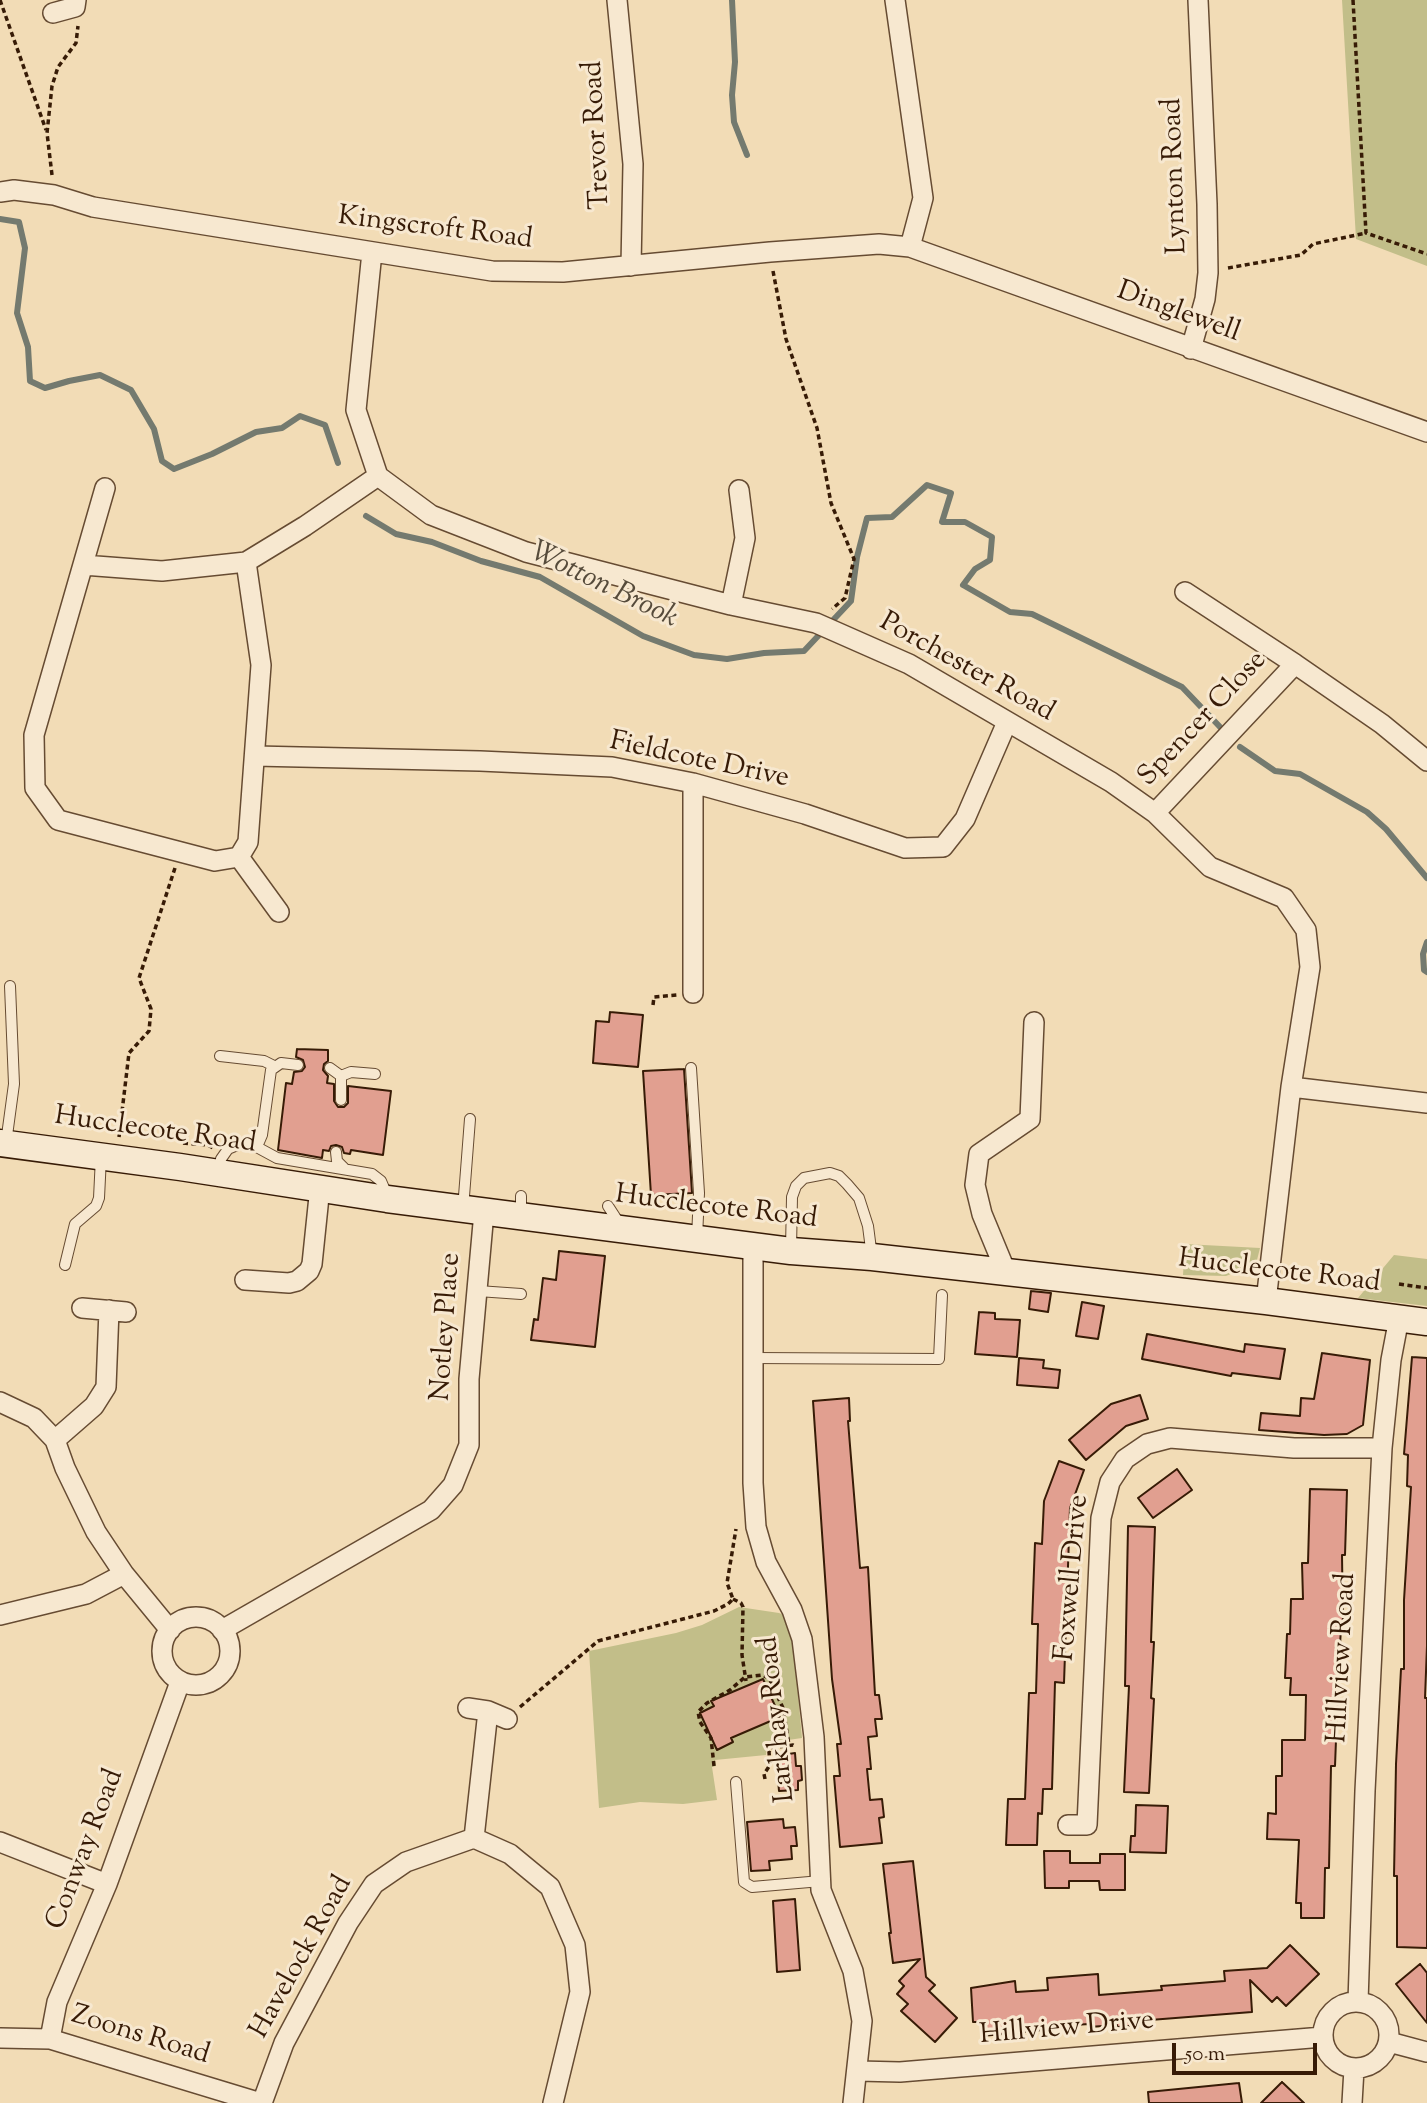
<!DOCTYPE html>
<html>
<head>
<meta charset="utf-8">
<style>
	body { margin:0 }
	#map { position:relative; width:1427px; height:2103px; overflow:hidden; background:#f2dcb6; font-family:"Sorts Mill Goudy",serif }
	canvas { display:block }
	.scale { position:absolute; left:1172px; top:2043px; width:145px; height:32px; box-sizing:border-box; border:4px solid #371b06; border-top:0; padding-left:9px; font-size:21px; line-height:24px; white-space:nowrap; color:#371b06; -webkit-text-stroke:5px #f7e8d0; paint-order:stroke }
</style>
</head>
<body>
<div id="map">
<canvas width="1427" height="2103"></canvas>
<div class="scale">50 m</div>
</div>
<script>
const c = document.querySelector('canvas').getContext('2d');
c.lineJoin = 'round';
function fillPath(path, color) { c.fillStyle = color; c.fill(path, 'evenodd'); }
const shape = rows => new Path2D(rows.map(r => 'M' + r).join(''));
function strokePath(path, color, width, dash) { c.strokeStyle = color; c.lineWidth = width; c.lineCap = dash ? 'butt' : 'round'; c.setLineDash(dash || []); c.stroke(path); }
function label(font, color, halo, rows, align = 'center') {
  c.font = font + ' "Sorts Mill Goudy",serif'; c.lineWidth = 6; c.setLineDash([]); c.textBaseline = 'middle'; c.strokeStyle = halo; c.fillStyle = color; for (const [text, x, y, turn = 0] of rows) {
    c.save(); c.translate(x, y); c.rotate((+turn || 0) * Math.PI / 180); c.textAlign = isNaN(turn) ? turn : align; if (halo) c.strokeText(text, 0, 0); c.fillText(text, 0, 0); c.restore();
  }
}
fillPath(shape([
	[1342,0,1427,0,1427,266,1356,239],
	[1185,1244,1260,1248,1256,1264,1226,1276,1183,1275],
	[1394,1255,1427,1259,1427,1306,1358,1298],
	[739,1607,779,1613,784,1615,792,1628,802,1738,767,1743,766,1755,715,1760,716,1766,712,1767,717,1800,683,1804,640,1802,599,1808,589,1651,676,1633,702,1625]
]), '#c2be89');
strokePath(shape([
	[732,0,735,62,732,95,734,122,747,155],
	[0,219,19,222,25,248,17,313,28,347,30,381,45,388,69,381,100,375,131,390,154,429,162,461,174,469,212,454,256,432,282,428,300,416,325,425,338,463],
	[366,516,396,534,432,542,481,561,540,577,643,636,694,655,727,659,764,653,804,651,851,601,857,557,867,518,892,517,927,485,951,493,942,522,965,522,992,537,990,560,975,569,963,585,1010,612,1032,614,1182,687,1221,728],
	[1240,747,1275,771,1300,774,1367,812,1386,829,1427,878],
	[1427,942,1423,954,1424,970,1427,972]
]), '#747a6f', 6);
const building = shape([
	[610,1012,643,1015,638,1067,593,1063,596,1021,609,1022,610,1012],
	[297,1049,328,1050,328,1061,324,1064,323,1070,328,1076,327,1083,334,1084,334,1101,338,1107,344,1107,348,1103,348,1086,391,1091,383,1155,351,1150,350,1154,344,1153,342,1147,336,1145,331,1146,329,1151,323,1150,322,1158,278,1150,286,1083,292,1084,294,1072,302,1071,305,1067,303,1060,296,1057,297,1049],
	[684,1069,692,1193,651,1195,643,1071,684,1069],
	[559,1251,605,1256,595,1347,531,1340,534,1319,538,1320,543,1278,556,1280,559,1251],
	[1031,1291,1051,1293,1048,1312,1029,1309,1031,1291],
	[1082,1302,1104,1306,1098,1339,1076,1336,1082,1302],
	[979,1312,995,1313,995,1319,1020,1320,1017,1357,975,1354,979,1312],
	[1147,1334,1244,1352,1245,1344,1285,1349,1280,1379,1232,1373,1231,1376,1142,1359,1147,1334],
	[1322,1353,1370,1360,1363,1425,1347,1434,1324,1435,1259,1430,1261,1413,1300,1416,1301,1398,1314,1399,1322,1353],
	[1412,1357,1427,1358,1427,1646,1425,1698,1427,1698,1427,1948,1397,1947,1397,1876,1394,1876,1396,1764,1401,1669,1404,1669,1404,1600,1411,1487,1407,1486,1408,1455,1404,1454,1412,1357],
	[1019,1358,1044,1360,1043,1368,1060,1370,1058,1388,1017,1385,1019,1358],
	[1140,1395,1148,1419,1126,1426,1086,1460,1069,1440,1111,1404,1140,1395],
	[849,1398,850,1421,848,1421,860,1568,868,1567,875,1695,879,1695,882,1719,875,1719,877,1736,868,1737,871,1769,867,1769,870,1800,882,1799,884,1817,879,1818,882,1843,840,1847,834,1776,840,1776,837,1744,841,1744,832,1679,813,1401,849,1398],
	[1059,1461,1084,1470,1070,1508,1064,1683,1055,1682,1052,1789,1043,1789,1042,1814,1038,1813,1037,1845,1006,1845,1008,1799,1025,1799,1029,1693,1036,1693,1038,1624,1032,1624,1035,1543,1042,1544,1044,1501,1059,1461],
	[1177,1469,1192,1490,1153,1518,1138,1498,1177,1469],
	[1310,1489,1347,1490,1345,1555,1342,1555,1343,1628,1341,1628,1339,1662,1335,1766,1331,1766,1329,1868,1325,1868,1324,1918,1301,1918,1301,1903,1296,1903,1299,1840,1267,1839,1268,1813,1276,1814,1276,1776,1282,1776,1282,1740,1305,1740,1306,1695,1290,1695,1291,1678,1285,1678,1287,1634,1290,1634,1291,1599,1303,1599,1302,1563,1308,1563,1310,1489],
	[1128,1526,1155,1527,1151,1642,1154,1642,1151,1698,1154,1699,1149,1793,1124,1792,1129,1686,1125,1686,1128,1526],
	[763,1679,780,1717,731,1738,733,1742,717,1750,700,1713,714,1706,711,1701,763,1679],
	[795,1753,796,1766,801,1766,802,1780,798,1781,798,1790,779,1791,776,1756,795,1753],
	[1136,1805,1168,1806,1166,1853,1130,1852,1131,1836,1135,1836,1136,1805],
	[783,1819,784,1828,795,1827,797,1846,791,1846,792,1859,769,1861,770,1870,751,1871,747,1822,783,1819],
	[1044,1851,1070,1851,1070,1863,1100,1863,1100,1854,1125,1854,1125,1890,1100,1890,1099,1881,1069,1881,1069,1888,1045,1888,1044,1851],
	[913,1861,926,1977,935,1985,929,1991,957,2018,935,2042,901,2011,908,2004,897,1994,904,1986,899,1981,920,1959,893,1963,889,1933,891,1933,883,1864,913,1861],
	[795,1899,800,1970,777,1972,773,1901,795,1899],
	[1290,1945,1319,1974,1286,2006,1277,1997,1272,2002,1250,1980,1252,2012,1150,2020,1150,2024,1117,2027,1117,2025,1089,2027,1089,2024,1043,2027,1043,2030,982,2036,981,2022,973,2022,971,1988,1015,1981,1016,1992,1048,1990,1047,1978,1098,1974,1099,1995,1162,1990,1161,1986,1225,1981,1224,1971,1267,1968,1290,1945],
	[1420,1964,1427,1973,1427,2023,1396,1984,1420,1964],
	[1282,2082,1304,2103,1261,2103,1282,2082],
	[1239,2083,1242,2103,1149,2103,1148,2092,1239,2083]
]);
fillPath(building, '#e19f90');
strokePath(building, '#371b06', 2);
const lane = shape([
	[220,1056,264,1061,274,1066],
	[330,1068,341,1076,341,1100],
	[691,1068,699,1193,697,1238],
	[341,1076,351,1072,375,1074],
	[6,1143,14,1084,10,986],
	[253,1145,259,1142,262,1135,271,1070,281,1063,298,1065],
	[336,1152,337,1161,344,1168],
	[219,1171,221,1159,228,1149,240,1144,253,1145,277,1158,372,1174,381,1181,387,1195],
	[608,1206,619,1223],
	[463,1209,470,1119],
	[521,1216,521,1196],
	[791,1249,792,1197,796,1186,804,1178,830,1173,839,1176,847,1184,859,1198,868,1226,872,1257],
	[65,1265,75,1224,96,1206,99,1198,101,1157],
	[478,1291,521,1294],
	[753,1358,939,1359,942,1295],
	[736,1782,744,1882,752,1887,821,1881]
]);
const street = shape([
	[617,0,633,164,631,266],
	[895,0,923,198,910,247],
	[53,13,75,7,76,0],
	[0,192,14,190,54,195,93,207,492,271,563,272,770,252,879,244,910,247,1427,432],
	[372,252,356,410,378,476,431,515,526,552,731,605,816,623,909,664,1111,782,1155,813,1210,867,1284,898,1306,930,1310,967,1291,1087,1266,1301],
	[1191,349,1205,299,1208,273,1207,204,1198,0],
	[105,488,34,735,35,788,58,820,215,861,239,857,248,842,261,665,246,562],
	[83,565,162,571,246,562,305,526,378,476],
	[1185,592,1295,664],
	[731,605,745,538,739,490],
	[255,756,480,761,612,767,693,783,805,814,905,848,943,847,965,819,1007,722],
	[1155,813,1295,664,1382,724,1427,761],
	[239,857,279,912],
	[693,993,693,783],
	[1291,1087,1427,1103],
	[753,1246,753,1483,756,1527,766,1562,792,1610,802,1639,814,1737,821,1890,853,1971,862,2021,853,2103],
	[1006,1272,982,1214,975,1185,979,1154,1030,1119,1034,1022],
	[245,1280,289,1283,297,1281,309,1271,312,1264,320,1187],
	[82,1308,126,1312],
	[0,1402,34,1418,55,1440,65,1468,96,1532,124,1574,170,1630],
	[55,1440,94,1406,106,1387,109,1310],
	[0,1615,86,1594,124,1574],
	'162 1651a34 34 0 1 1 68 0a34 34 0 1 1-68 0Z',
	[222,1630,431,1510,453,1485,469,1445,469,1379,484,1212],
	[468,1708,488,1711],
	[1068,1825,1087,1825,1101,1518,1110,1482,1125,1459,1147,1444,1170,1438,1294,1448,1382,1448],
	[474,1838,488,1711,507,1719],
	[0,1842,107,1884],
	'1323 2035a33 33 0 1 1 66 0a33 33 0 1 1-66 0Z',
	[1358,2002,1365,1791,1382,1448,1391,1360,1399,1318],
	[0,2038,50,2039,261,2103],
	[50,2039,57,2002,107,1884,180,1682],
	[1389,2042,1427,2052],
	[858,2071,900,2072,1323,2037],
	[262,2103,284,2043,348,1923,374,1884,406,1862,474,1838,510,1854,550,1887,575,1945,580,1992,553,2103],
	[1352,2103,1354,2069]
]);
const secondary = shape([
	[0,1143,180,1167,387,1199,791,1251,872,1257,1266,1301,1427,1322]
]);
strokePath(lane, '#664b32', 12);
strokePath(street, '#664b32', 22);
strokePath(secondary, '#371b06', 29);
strokePath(shape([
	[0,0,46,130],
	[1353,0,1366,233,1427,254],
	[52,175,47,133,52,86,58,67,76,43,78,26],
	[1228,268,1301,255,1313,244,1366,233],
	[773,271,786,339,817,428,831,503,854,559,845,598,832,609],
	[653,1005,654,997,677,995],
	[119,1137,129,1053,149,1031,151,1009,139,978,175,868],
	[183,1143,208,1145,213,1148],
	[1399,1284,1427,1288],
	[733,1599,741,1603,743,1607,742,1655,746,1681],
	[520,1707,598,1641,714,1611,728,1604,733,1599,727,1583,736,1529],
	[714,1766,711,1738,700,1722,698,1712,707,1703,730,1690,745,1677,762,1675,769,1678,783,1708,789,1745],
	[765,1779,764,1774,770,1765,769,1752,771,1748,793,1745,796,1747]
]), '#371b06', 3.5, [5, 3.5]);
strokePath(lane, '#f7e8d0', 10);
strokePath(street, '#f7e8d0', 19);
strokePath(secondary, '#f7e8d0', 26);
label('28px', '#371b06', '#f7e8d0', [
	["Trevor Road",599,135,-93],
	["Lynton Road",1177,176,-92],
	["Kingscroft Road",435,230,7],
	["Dinglewell",1178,314,20],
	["Porchester Road",966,669,29],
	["Spencer Close",1204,720,-47],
	["Fieldcote Drive",699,762,12],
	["Hucclecote Road",155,1132,8],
	["Hucclecote Road",716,1209,7],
	["Hucclecote Road",1279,1273,7],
	["Notley Place",448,1327,-86],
	["Foxwell Drive",1074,1578,-85],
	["Hillview Road",1344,1658,-87],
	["Larkhay Road",779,1719,-96],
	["Conway Road",87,1850,-69],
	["Havelock Road",303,1958,-61],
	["Hillview Drive",1067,2030,-5],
	["Zoons Road",140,2037,17]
]);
label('italic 30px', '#564b3b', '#f7e8d0', [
	["Wotton Brook",603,587,26]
]);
</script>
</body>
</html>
